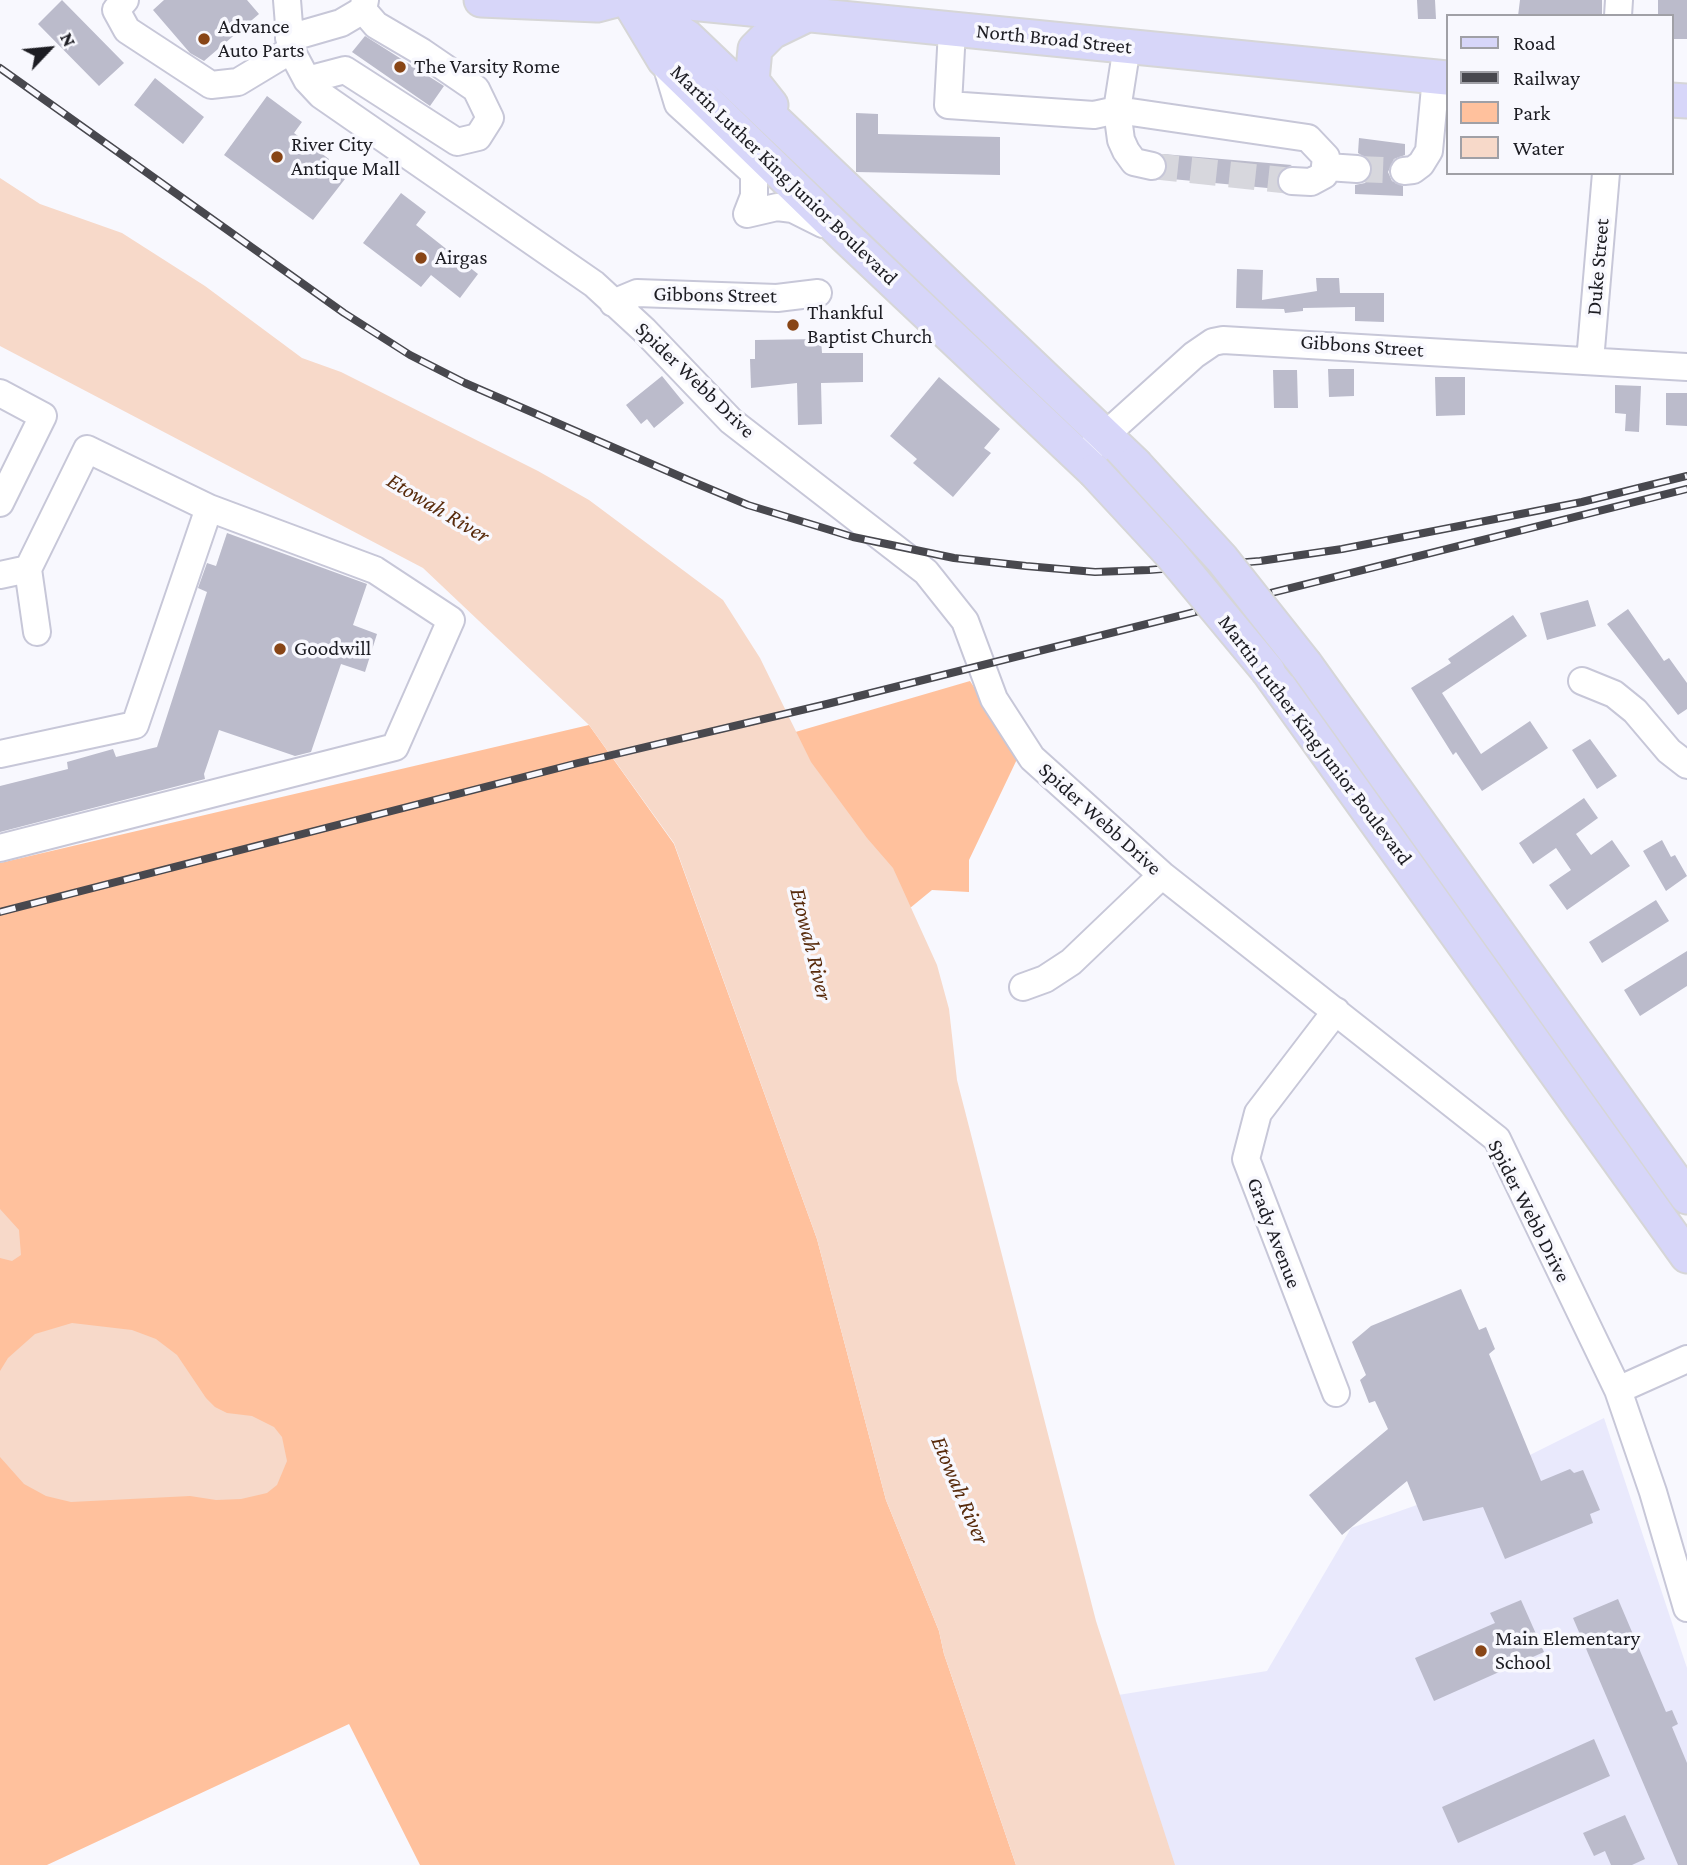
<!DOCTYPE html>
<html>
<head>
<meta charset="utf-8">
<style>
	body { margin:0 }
	#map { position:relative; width:1687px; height:1865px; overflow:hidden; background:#f8f8fe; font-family:"Crimson Pro",serif }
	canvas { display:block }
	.legend { position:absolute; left:1446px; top:14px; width:228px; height:161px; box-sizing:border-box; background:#f8f8fe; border:2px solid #a0a0a6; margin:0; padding:9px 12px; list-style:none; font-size:21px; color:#1d1d23 }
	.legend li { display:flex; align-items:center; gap:14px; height:35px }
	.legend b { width:35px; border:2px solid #a0a0a6 }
	.north { position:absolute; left:14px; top:14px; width:70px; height:70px; -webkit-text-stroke:5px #f8f8fe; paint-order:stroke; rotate:64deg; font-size:19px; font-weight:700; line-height:28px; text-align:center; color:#1d1d23 }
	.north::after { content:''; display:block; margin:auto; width:24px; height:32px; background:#1d1d23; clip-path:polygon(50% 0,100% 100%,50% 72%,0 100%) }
</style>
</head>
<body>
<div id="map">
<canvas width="1687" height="1865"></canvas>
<ul class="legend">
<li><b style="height:9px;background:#d7d6f9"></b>Road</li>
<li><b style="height:9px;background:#48484e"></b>Railway</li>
<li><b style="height:19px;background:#ffc19d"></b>Park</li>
<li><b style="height:19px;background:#f7d9c9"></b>Water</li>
</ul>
<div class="north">N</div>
</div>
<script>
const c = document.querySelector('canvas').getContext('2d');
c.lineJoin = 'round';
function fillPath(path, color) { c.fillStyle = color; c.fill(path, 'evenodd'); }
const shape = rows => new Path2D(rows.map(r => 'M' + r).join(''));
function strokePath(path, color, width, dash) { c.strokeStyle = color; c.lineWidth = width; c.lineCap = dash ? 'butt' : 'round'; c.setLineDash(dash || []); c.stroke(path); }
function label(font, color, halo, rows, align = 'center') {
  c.font = font + ' "Crimson Pro",serif'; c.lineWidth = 7; c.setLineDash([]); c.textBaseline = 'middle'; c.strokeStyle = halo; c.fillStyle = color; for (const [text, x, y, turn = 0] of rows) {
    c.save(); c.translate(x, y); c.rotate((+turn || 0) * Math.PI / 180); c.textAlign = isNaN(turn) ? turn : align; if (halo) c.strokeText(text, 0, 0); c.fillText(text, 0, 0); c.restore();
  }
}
fillPath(shape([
	[1604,1418,1687,1668,1687,1865,1092,1865,1019,1711,1267,1671,1351,1528,1460,1490]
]), '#e9e9fc');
fillPath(shape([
	[970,681,1019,755,969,860,969,892,932,890,904,913,792,733],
	[589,725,674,844,817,1239,886,1500,939,1631,944,1654,1016,1865,420,1865,349,1724,47,1865,0,1865,0,863]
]), '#ffc19d');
fillPath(shape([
	[0,178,40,204,122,233,205,286,302,358,341,372,538,471,589,500,723,600,760,658,811,762,867,838,893,868,937,965,949,1009,957,1080,1096,1621,1175,1865,1016,1865,944,1654,939,1631,886,1500,817,1239,674,843,589,725,423,568,0,346],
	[0,1209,19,1230,21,1255,12,1261,0,1258],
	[72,1323,132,1330,156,1339,177,1355,206,1398,215,1407,227,1413,252,1416,274,1427,282,1437,287,1461,277,1485,267,1493,241,1499,216,1500,190,1496,71,1502,46,1496,24,1484,0,1457,0,1371,8,1358,35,1334]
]), '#f7d9c9');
fillPath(shape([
	[62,0,124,63,99,86,38,24],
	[164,0,247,0,259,14,204,61,190,53,153,10],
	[1417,0,1435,0,1436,19,1418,19],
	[1520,0,1602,0,1602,16,1518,16],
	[1658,0,1687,0,1687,39,1671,39,1671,16,1658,16],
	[365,36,444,86,430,106,352,52],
	[155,78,204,117,183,144,134,105],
	[267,96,302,122,294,133,329,159,325,165,345,179,313,220,224,155],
	[856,113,878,114,878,134,1000,137,1000,175,856,172],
	[1359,138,1405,144,1405,155,1394,159,1388,172,1392,181,1403,186,1403,196,1355,194,1355,185,1365,183,1373,171,1371,161,1358,153],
	[1163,154,1292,165,1278,173,1278,189,1161,178,1167,169],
	[401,193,426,212,416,225,478,274,460,298,431,275,421,287,363,243],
	[1237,269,1263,270,1262,300,1317,291,1316,278,1339,278,1340,293,1384,293,1384,322,1355,321,1355,307,1303,308,1303,311,1285,313,1284,309,1236,308],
	[821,339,822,353,863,353,863,382,821,383,822,424,798,425,797,383,751,388,750,359,755,359,755,340],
	[1328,369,1354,369,1354,396,1329,397],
	[1273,370,1297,370,1298,408,1274,408],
	[662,376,684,403,654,428,647,419,641,424,626,405],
	[939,377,1000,429,984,448,991,453,953,497,913,463,917,459,890,436],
	[1435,377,1465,377,1465,415,1436,416],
	[1615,385,1641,386,1639,432,1625,431,1626,414,1615,413],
	[1666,393,1687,393,1687,426,1666,425],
	[227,533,367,584,353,625,377,634,365,672,341,664,311,752,295,756,219,730,204,774,205,779,0,832,0,786,68,769,67,762,113,749,116,757,157,747,207,592,198,588,207,563,216,566],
	[1588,600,1596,626,1547,640,1540,613],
	[1628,609,1664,661,1669,658,1687,683,1687,709,1678,715,1607,624],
	[1513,615,1527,636,1442,693,1481,754,1530,721,1548,748,1482,791,1456,752,1453,755,1411,688,1451,663,1448,659],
	[1590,739,1617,776,1597,789,1572,750],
	[1584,798,1598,818,1576,834,1591,855,1612,840,1630,866,1567,910,1549,885,1571,870,1556,848,1533,864,1519,843],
	[1662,840,1671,857,1675,855,1687,876,1666,891,1643,851],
	[1656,900,1669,921,1602,963,1589,942],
	[1687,951,1687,986,1640,1016,1624,990],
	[1461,1289,1479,1330,1486,1327,1495,1349,1489,1354,1541,1481,1570,1469,1574,1473,1583,1470,1600,1510,1590,1514,1593,1523,1505,1559,1483,1507,1423,1521,1407,1481,1342,1535,1309,1495,1388,1429,1375,1401,1369,1403,1360,1380,1366,1375,1352,1342,1371,1326],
	[1618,1599,1666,1712,1672,1710,1678,1724,1672,1727,1687,1763,1687,1865,1678,1865,1573,1618],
	[1521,1600,1544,1652,1434,1701,1415,1658,1495,1623,1490,1613],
	[1594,1739,1610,1776,1458,1843,1442,1807],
	[1625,1815,1645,1859,1632,1865,1611,1865,1605,1851,1594,1856,1583,1833]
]), '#bbbbcb');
strokePath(shape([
	[1152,166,1292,181],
	[1357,169,1404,171]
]), '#d7d7dd', 26, [26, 13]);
const minor = shape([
	[125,0,116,10,127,30,211,85,238,82,291,50],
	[287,0,291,50,307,80,321,95,594,284,644,330,731,421,926,572,965,621,994,699,1032,758,1162,875,1497,1139,1618,1390,1653,1492,1687,1608],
	[1618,16,1619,0],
	[952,30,948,105,1094,115,1117,110,1127,46],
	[289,38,341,23,363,10],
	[665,61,678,104,754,173,754,196,747,214,777,207,793,209,823,224],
	[307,80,345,70,457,142,478,137,490,118,476,89,422,52,376,25,363,10,365,0],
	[1152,166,1134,162,1126,151,1121,140,1117,110,1308,138,1326,157,1324,175,1311,182,1292,181],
	[1327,167,1357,169],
	[1404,171,1413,170,1421,164,1429,151,1436,77],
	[613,303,637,293,777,298,818,293],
	[1590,361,1606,173],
	[0,393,43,416,0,503],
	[1092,447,1194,355,1213,342,1223,340,1687,367],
	[0,575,28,569],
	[1582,681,1614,694,1635,711,1669,751,1687,765],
	[0,754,135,725,209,508],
	[0,848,395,747,451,620,375,570,209,508,87,449,28,569,37,632],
	[1023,987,1045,979,1071,962,1162,875],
	[1618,1390,1687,1359],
	[1336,1393,1246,1159,1258,1113,1336,1011]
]);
const major = shape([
	[481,0,597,5,616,0],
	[631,0,687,37,1135,464],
	[660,0,1447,78],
	[631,5,664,60,847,238,1094,471],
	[1671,100,1687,101],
	[771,105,752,81,755,49,772,32,807,15],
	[1306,665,1687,1197],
	[1268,671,1687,1256]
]);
strokePath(minor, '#c7c7d8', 30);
strokePath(major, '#d6d6d7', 37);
strokePath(minor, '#fff', 26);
strokePath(major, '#d7d6f9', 33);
const rail = shape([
	[0,68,344,313,410,355,465,383,686,479,748,505,853,537,954,558,1026,566,1095,572,1149,570,1260,561,1342,549,1582,502,1687,476],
	[0,912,578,763,827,704,1687,489]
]);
strokePath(rail, '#48484e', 8);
strokePath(rail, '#f8f8fe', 5, [16]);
const majorBridge = shape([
	[1135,464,1222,559,1306,665],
	[1094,471,1170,553,1268,671]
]);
strokePath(majorBridge, '#d6d6d7', 37, []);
strokePath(majorBridge, '#d7d6f9', 33);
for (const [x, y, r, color] of [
	[204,39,7,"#884516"],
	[400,67,7,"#884516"],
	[277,157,7,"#884516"],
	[421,258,7,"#884516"],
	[793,325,7,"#884516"],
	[280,649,7,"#884516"],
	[1481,1651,7,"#884516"]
]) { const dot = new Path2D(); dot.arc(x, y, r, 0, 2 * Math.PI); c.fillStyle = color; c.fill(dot); strokePath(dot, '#f8f8fe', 2.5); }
label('21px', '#1d1d23', '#f8f8fe', [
	["Advance",218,27],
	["Auto Parts",218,51],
	["The Varsity Rome",414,67],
	["River City",291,145],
	["Antique Mall",291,169],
	["Airgas",435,258],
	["Thankful",807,313],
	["Baptist Church",807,337],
	["Goodwill",294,649],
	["Main Elementary",1495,1639],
	["School",1495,1663]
], 'left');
label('21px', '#1d1d23', '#f8f8fe', [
	["North Broad Street",1054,39,6],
	["Martin Luther King Junior Boulevard",784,175,44],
	["Duke Street",1598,267,-85],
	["Gibbons Street",715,295,1],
	["Gibbons Street",1362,346,4],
	["Spider Webb Drive",695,380,44],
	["Martin Luther King Junior Boulevard",1315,740,53],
	["Spider Webb Drive",1100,819,42],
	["Spider Webb Drive",1529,1211,63],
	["Grady Avenue",1274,1233,69]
]);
label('italic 23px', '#582b0c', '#f8f8fe', [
	["Etowah River",438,508,31],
	["Etowah River",811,944,76],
	["Etowah River",960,1490,67]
]);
</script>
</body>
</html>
